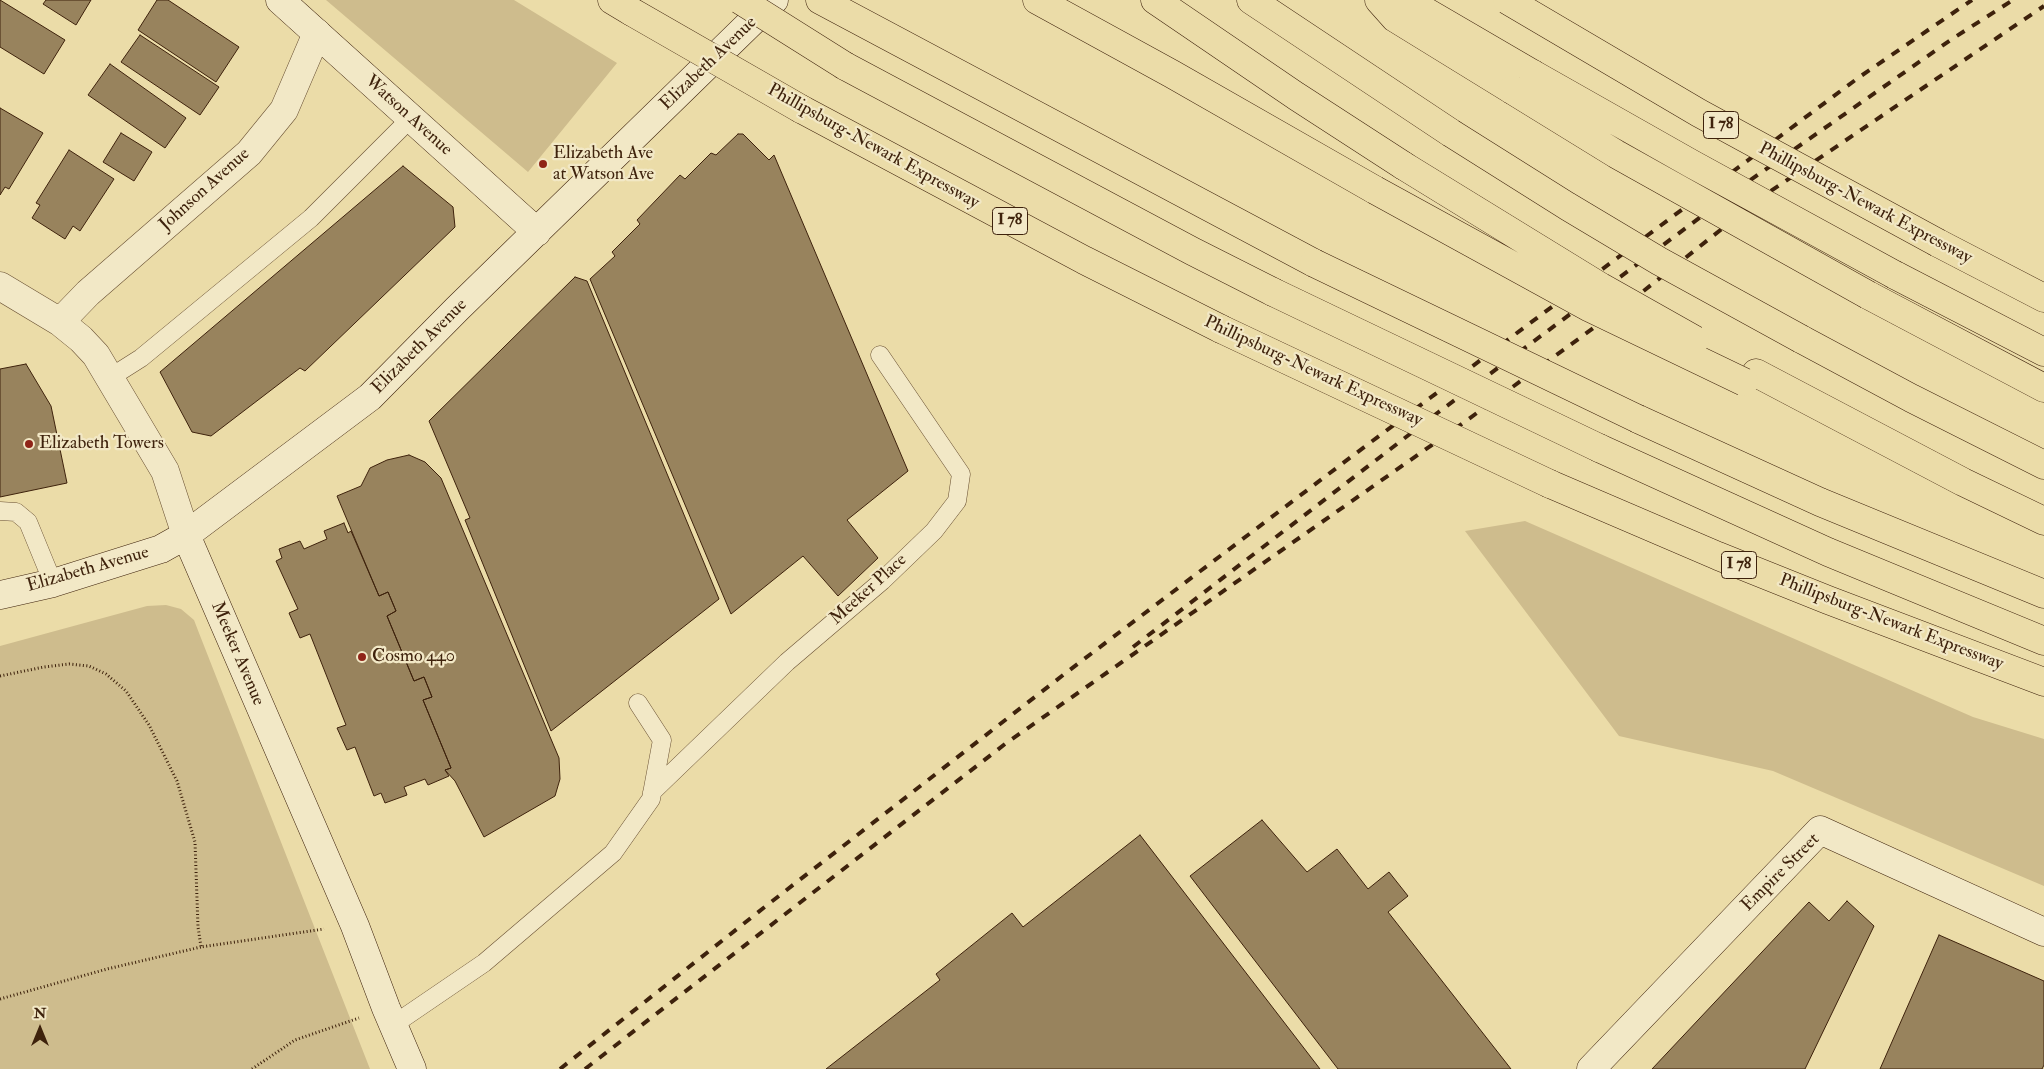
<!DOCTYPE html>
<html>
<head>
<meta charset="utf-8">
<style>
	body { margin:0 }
	#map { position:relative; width:2044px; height:1069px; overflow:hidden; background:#ebdca8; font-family:"IM FELL Double Pica",serif }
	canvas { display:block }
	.north { position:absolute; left:15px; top:1004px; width:50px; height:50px; -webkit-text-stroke:4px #f2e8c6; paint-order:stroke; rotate:0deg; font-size:14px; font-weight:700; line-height:20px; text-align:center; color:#3e220c }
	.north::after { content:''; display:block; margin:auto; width:18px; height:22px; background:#3e220c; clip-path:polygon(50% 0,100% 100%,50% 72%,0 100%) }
</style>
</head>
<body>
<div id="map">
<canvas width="2044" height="1069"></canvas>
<div class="north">N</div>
</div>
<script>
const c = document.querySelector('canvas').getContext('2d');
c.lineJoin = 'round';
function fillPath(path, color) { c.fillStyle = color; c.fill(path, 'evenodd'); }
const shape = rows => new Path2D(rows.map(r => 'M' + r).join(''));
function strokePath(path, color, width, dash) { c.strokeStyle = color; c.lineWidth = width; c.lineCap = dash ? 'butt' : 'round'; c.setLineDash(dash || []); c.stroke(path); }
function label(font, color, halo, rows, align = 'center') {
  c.font = font + ' "IM FELL Double Pica",serif'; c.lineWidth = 4.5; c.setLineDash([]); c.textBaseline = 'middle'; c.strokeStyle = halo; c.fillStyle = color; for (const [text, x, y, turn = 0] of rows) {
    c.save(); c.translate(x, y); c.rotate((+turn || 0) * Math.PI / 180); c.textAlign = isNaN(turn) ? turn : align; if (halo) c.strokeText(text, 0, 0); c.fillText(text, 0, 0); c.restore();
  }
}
fillPath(shape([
	[326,0,514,0,617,63,528,172],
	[1525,521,1973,717,2044,739,2044,886,1773,771,1619,736,1465,531],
	[166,605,181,609,194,620,199,633,370,1069,0,1069,0,646,147,606]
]), '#cebc8d');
const building = shape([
	[0,0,65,40,44,74,0,47,0,0],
	[46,0,91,0,76,25,43,4,46,0],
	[157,0,168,0,239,47,216,82,138,30,157,0],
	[140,35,219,87,200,115,121,62,140,35],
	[110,64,186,118,165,148,88,95,110,64],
	[0,108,43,133,9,189,5,187,0,195,0,108],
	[121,133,152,152,134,181,103,162,121,133],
	[738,134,743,134,769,160,774,155,908,471,847,520,878,558,838,596,803,556,731,614,590,279,615,256,612,252,640,224,637,220,680,175,685,179,711,153,716,155,738,134],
	[69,150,114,179,80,231,73,226,65,239,32,218,40,205,36,203,69,150],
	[403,166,453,207,455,227,305,371,300,368,211,436,192,432,160,372,403,166],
	[575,277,587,281,719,599,551,731,465,520,470,518,429,421,575,277],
	[26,364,51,406,67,483,0,497,0,369,26,364],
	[409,455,425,462,441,478,559,758,560,779,555,796,484,837,455,781,445,770,451,768,423,700,432,697,424,677,414,681,387,616,396,611,388,592,379,596,337,496,361,486,370,468,387,460,409,455],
	[344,523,348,533,351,531,379,596,388,592,396,611,387,616,414,681,424,677,432,697,423,700,451,768,445,770,449,776,428,785,425,779,404,787,407,795,385,803,381,793,374,796,355,747,347,750,337,728,346,725,310,634,300,638,289,613,298,609,276,561,282,558,279,549,300,541,304,549,327,539,324,531,344,523],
	[1262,820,1307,872,1337,849,1368,889,1389,872,1408,896,1388,912,1511,1069,1338,1069,1190,876,1262,820],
	[1140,835,1320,1069,826,1069,940,980,936,974,1012,913,1023,927,1140,835],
	[1847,901,1874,926,1805,1069,1652,1069,1809,902,1829,921,1847,901],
	[1939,935,2044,981,2044,1065,2042,1069,1880,1069,1939,935]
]);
fillPath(building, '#98835d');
strokePath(building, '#3e220c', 1);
const lane = shape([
	[111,377,141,358,311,218,411,118],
	[0,511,16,512,28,522,53,583],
	[652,792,787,662,882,581,934,531,957,501,961,474,880,355],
	[393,1025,484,963,613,853,651,799,662,740,638,703]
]);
const street = shape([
	[0,286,60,322,81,339,96,355,165,471,186,535],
	[60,322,88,293,249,153,284,110,317,33]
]);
const secondary = shape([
	[280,0,537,232],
	[186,535,355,926,386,1008,412,1069],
	[0,595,53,583,161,549,186,535,370,397,457,309,774,0],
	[1591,1069,1820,830,2044,932]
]);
const highway = shape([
	[612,0,632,12],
	[820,0,1314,263],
	[1037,0,1172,74,1375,190],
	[1155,0,1296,96,1404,166],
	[1251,0,1451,133],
	[1379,0,1395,18,1512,90],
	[1406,0,1533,74],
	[845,66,1192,251,1273,292],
	[801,109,1084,260,1221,329],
	[1938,243,2044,298],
	[1895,275,2044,352],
	[1868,295,2044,388],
	[1801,339,1911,398,2044,465],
	[1756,373,1963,482,2044,521],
	[1638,419,1820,502,2044,594],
	[1599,448,1828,552,2044,641],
	[1550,484,1718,556,1828,600,2044,682]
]);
strokePath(lane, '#695033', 19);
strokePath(street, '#695033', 29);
strokePath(secondary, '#3e220c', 29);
strokePath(highway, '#3e220c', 29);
strokePath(shape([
	[0,676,44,667,69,664,89,666,106,674,126,691,149,725,177,781,195,842,198,927,201,947,324,929],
	[0,999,107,969,201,947],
	[252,1069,295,1040,359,1018]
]), '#3e220c', 3, [1, 2.5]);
strokePath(lane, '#f2e8c6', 18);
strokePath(street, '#f2e8c6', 28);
strokePath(secondary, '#f2e8c6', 28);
strokePath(highway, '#ebdca8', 28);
strokePath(shape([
	[1133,647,1436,414,1749,181,1952,39,2013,0],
	[560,1069,766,906,1067,672,1351,457,1858,78,1972,0],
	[585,1069,1005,744,1459,426,1636,297,1762,197,2044,6]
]), '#3e220c', 4, [9, 9]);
const highwayBridge = shape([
	[740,0,845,66],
	[1507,0,1699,113,1938,243],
	[632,12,801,109],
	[1533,74,1692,164,1895,275],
	[1512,90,1616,154,1868,295],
	[1451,133,1567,206,1659,261,1801,339],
	[1404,166,1601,287,1695,340],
	[1375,190,1590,308,1744,382],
	[1314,263,1638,419],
	[1273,292,1599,448],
	[1221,329,1550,484]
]);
strokePath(highwayBridge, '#3e220c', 29, []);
strokePath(highwayBridge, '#ebdca8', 28);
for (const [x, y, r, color] of [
	[543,164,5,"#8f2418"],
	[29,444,5,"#8f2418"],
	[362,657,5,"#8f2418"]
]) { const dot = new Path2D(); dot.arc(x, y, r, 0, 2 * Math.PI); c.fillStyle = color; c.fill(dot); strokePath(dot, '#f2e8c6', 2); }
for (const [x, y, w] of [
	[1721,125,35],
	[1010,221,35],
	[1739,565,35]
]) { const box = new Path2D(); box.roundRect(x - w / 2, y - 13.5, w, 27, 4); c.fillStyle = '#f2e8c6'; c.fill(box); strokePath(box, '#3e220c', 1); }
label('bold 16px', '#3e220c', null, [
	["I 78",1721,125],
	["I 78",1010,221],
	["I 78",1739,565]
]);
label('18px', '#3e220c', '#f2e8c6', [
	["Elizabeth Avenue",709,64,-44],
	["Watson Avenue",408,116,42],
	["Phillipsburg-Newark Expressway",873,147,29],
	["Johnson Avenue",205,190,-42],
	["Phillipsburg-Newark Expressway",1865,204,28],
	["Elizabeth Avenue",420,347,-45],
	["Phillipsburg-Newark Expressway",1313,372,25],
	["Elizabeth Avenue",88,570,-16],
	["Meeker Place",869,590,-42],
	["Phillipsburg-Newark Expressway",1891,623,21],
	["Meeker Avenue",237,654,67],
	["Empire Street",1781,873,-45]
]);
label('18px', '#3e220c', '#f2e8c6', [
	["Elizabeth Ave",553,154],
	["at Watson Ave",553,175],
	["Elizabeth Towers",39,444],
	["Cosmo 440",372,657]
], 'left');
</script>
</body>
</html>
